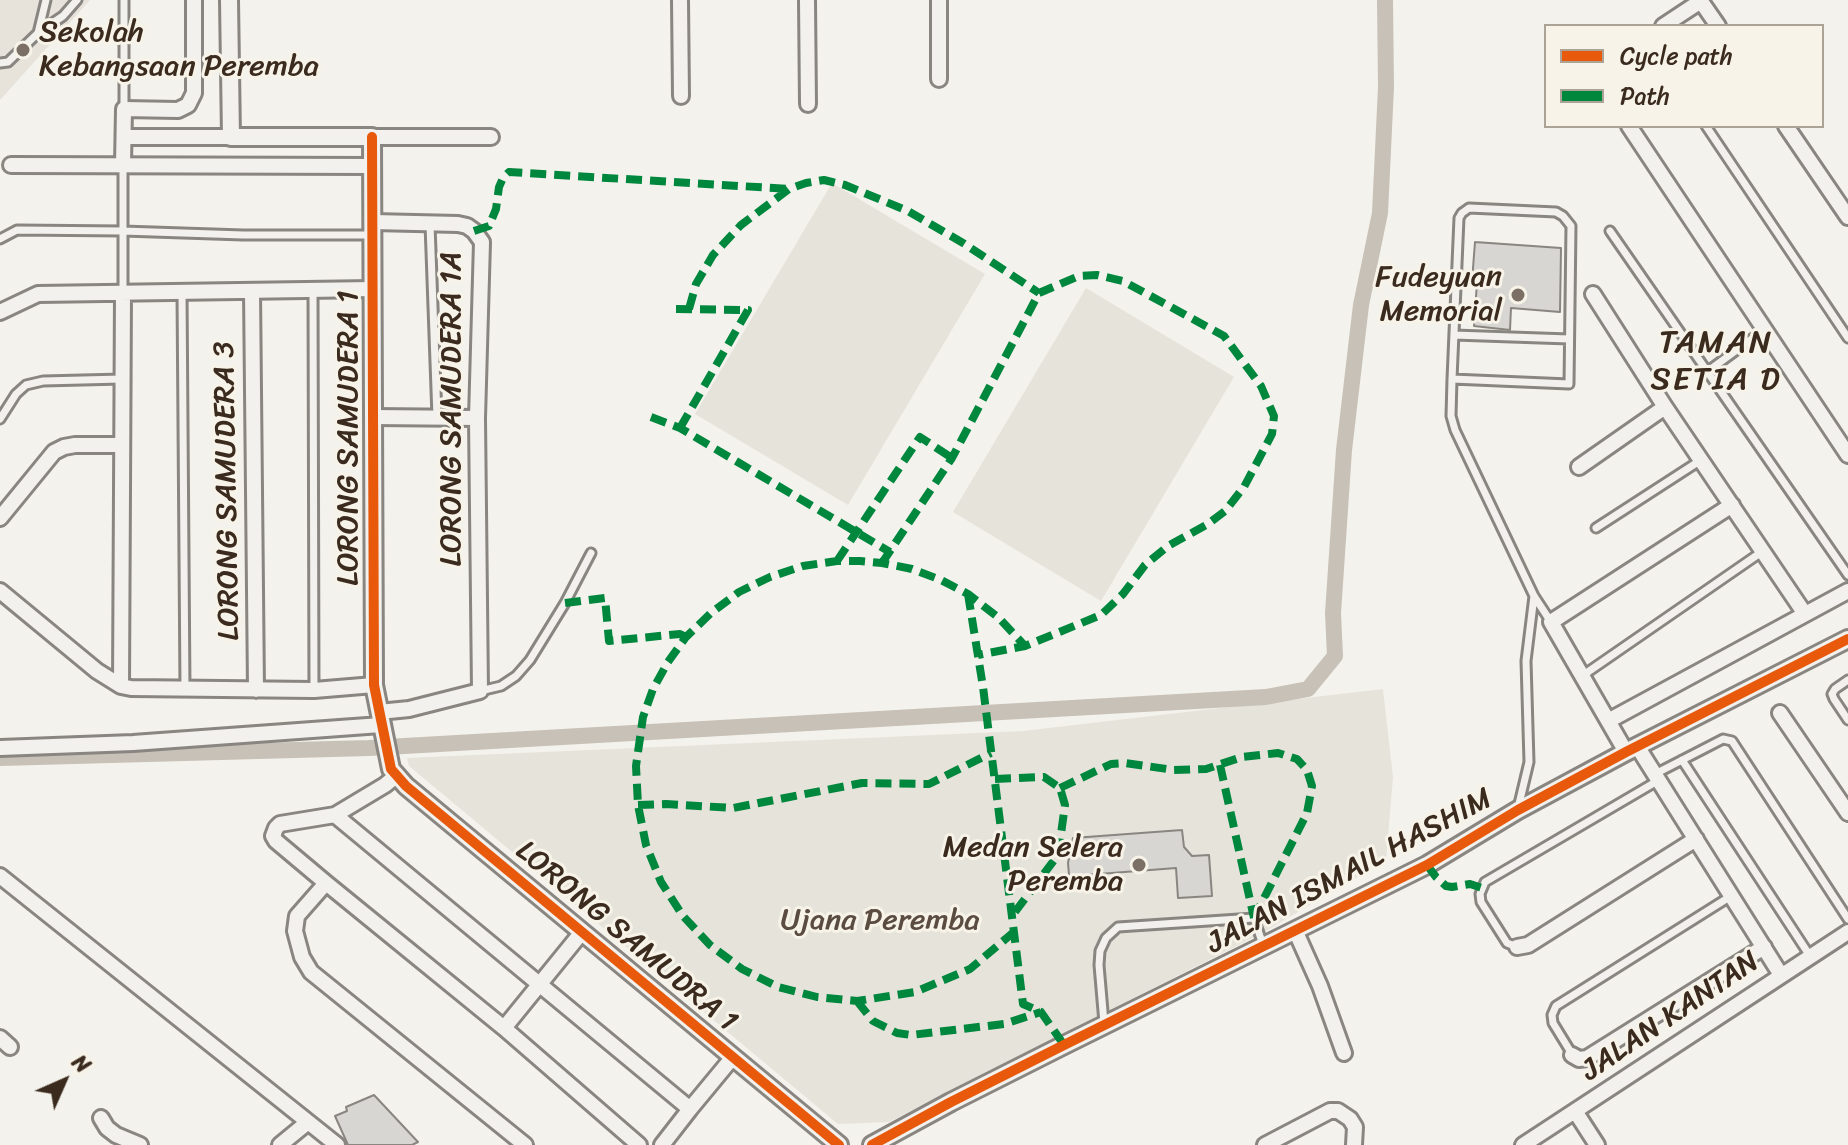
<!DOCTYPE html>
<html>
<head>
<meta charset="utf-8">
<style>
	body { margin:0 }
	#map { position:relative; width:1848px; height:1145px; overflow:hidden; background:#f4f2ec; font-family:Sriracha,sans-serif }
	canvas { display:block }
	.legend { position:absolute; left:1544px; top:24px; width:280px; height:104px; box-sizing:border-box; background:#f7f3e8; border:2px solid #aca397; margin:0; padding:10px 14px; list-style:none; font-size:24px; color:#3b2a1e }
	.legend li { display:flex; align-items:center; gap:16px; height:40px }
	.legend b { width:40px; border:2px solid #aca397 }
	.north { position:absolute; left:24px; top:1041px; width:80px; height:80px; -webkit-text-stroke:6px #f7f3e8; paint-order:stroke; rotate:45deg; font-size:22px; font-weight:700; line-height:32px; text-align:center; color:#3b2a1e }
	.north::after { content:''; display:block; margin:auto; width:28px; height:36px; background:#3b2a1e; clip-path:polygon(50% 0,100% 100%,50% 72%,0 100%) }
</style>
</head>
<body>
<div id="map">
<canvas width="1848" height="1145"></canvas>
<ul class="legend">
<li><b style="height:10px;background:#e8590c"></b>Cycle path</li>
<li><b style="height:10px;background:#00873e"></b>Path</li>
</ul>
<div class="north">N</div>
</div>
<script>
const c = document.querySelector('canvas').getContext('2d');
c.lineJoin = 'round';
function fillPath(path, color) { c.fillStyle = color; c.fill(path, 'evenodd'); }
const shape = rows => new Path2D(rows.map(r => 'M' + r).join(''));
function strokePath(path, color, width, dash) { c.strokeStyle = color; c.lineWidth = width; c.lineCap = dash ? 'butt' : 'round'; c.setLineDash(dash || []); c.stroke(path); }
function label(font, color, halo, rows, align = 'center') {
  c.font = font + ' Sriracha,sans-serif'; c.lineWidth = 6; c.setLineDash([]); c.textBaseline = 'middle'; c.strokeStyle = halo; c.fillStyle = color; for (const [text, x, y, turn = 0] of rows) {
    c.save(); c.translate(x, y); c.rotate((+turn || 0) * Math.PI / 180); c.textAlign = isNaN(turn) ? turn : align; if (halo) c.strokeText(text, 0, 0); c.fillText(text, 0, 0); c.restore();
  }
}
fillPath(shape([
	[0,0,90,0,0,100]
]), '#e7e2da');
fillPath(shape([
	[832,183,985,274,848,505,695,414],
	[1086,288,1234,377,1101,601,953,512],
	[1383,689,1393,777,1386,860,1264,932,889,1122,838,1124,409,766,407,758,1023,731]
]), '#e6e3da');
strokePath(shape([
	[0,758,369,748,1266,697,1308,689,1335,656,1333,613,1344,450,1361,305,1380,213,1386,87,1385,0]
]), '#c7c1b7', 16);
const building = shape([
	[1475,242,1561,248,1560,312,1511,308,1510,330,1474,326,1477,282,1472,281,1475,242],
	[1182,830,1184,847,1192,856,1209,855,1212,896,1178,898,1176,868,1086,875,1087,886,1070,887,1068,863,1073,838,1182,830],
	[374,1095,418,1142,412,1145,348,1145,335,1116,347,1111,346,1107,374,1095]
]);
fillPath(building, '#d8d6d2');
strokePath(building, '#898580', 2);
const service = shape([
	[38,33,46,0],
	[0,63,8,62,38,33,63,16,77,0],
	[124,109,124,0],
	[1706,126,1848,338],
	[430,224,437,417],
	[1610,231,1848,575],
	[0,239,17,230,123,231,243,235,371,235],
	[313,290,314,690],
	[182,292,185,689],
	[123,293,123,165],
	[1454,335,1569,339],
	[1708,371,1764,330],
	[1452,379,1569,384,1571,226,1563,216,1556,212,1469,208,1462,213,1459,218,1452,379,1451,416,1455,430,1534,596,1551,622],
	[0,419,16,394,26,385,43,381,122,379],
	[1596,528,1701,460],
	[1582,676,1763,551],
	[1848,680,1835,689,1832,694,1834,699,1848,720],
	[480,691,501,686,516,676,530,660,565,603,591,553],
	[1682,760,1810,956],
	[1655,774,1723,739,1732,741,1848,919],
	[1518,808,1529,762,1526,661,1534,596],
	[1517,947,1507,943,1481,902,1480,894,1485,882,1659,780],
	[1104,1023,1099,965,1100,951,1106,938,1118,927,1254,918,1263,945],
	[1572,1054,1553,1023,1552,1015,1556,1006,1731,896]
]);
const minor = shape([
	[680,0,681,96],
	[807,0,808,104],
	[1700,0,1718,26],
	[1663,26,1701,1],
	[939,79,939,0],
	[1629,126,1848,455],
	[1786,126,1848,217],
	[124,137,231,137],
	[372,137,491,137],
	[11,165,373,166],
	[123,165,124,109,178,110,188,105,194,93,194,0],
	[373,222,458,224,467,226,474,231,482,242,477,418,480,691,409,709,379,712],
	[252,291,256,690],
	[1593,294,1665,407,1805,614],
	[0,312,38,294,373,289],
	[373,417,477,418],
	[1579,467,1665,407],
	[0,518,54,452,64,447,75,445,122,445],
	[0,591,97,671,121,686,131,688,314,690,374,685],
	[121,686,123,293],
	[1780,713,1848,813],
	[1608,721,1848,591],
	[1637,746,1781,975],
	[0,748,133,743,381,725],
	[1626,752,1551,622,1732,505],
	[396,776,385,785,335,815,280,824,276,828,273,836,276,841,326,883,504,1028,639,1145],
	[335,815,690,1109],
	[0,876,337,1145],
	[326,883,297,916,295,931,302,957,311,972,525,1145],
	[1295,930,1320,986,1344,1053],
	[1517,947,1528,945,1696,839],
	[504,1028,582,932],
	[0,1038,10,1047],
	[1572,1055,1579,1059,1587,1058,1764,947],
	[1575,1111,1597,1145],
	[101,1118,107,1128,116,1135,140,1145],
	[280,1145,308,1122],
	[662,1145,690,1109,733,1057],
	[1265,1145,1330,1111,1338,1111,1350,1119,1355,1127,1354,1145],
	[1523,1145,1848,932]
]);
const tertiary = shape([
	[229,0,231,137,372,137,374,685,391,769,406,786,839,1145],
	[872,1145,951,1102,1064,1045,1427,865,1518,810,1626,752,1848,639]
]);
strokePath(service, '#898580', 13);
strokePath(minor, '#898580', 20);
strokePath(tertiary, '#898580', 22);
strokePath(service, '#f2f1ed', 7);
strokePath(minor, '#f2f1ed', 14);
strokePath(tertiary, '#f2f1ed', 16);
strokePath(shape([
	[474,231,489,226,496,209,499,187,503,178,509,172,789,189],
	[676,309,748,310,680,428],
	[689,309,696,284,713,255,741,225,789,189,806,183,824,180,845,185,908,211,963,243,1039,293],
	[651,417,680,428,890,552],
	[837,561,920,437,952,458],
	[882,563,952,458,1039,293,1079,276,1097,275,1123,281,1224,336,1261,386,1274,416,1272,434,1244,487,1225,511,1208,524,1168,546,1145,565,1123,594,1101,615,1025,646,978,655],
	[968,594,983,687,1023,1004,1041,1012,1064,1045],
	[565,603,605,598,609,641,680,634,686,637],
	[1220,765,1254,918],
	[995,779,1044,777,1060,788,1065,805,1058,855,1012,916],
	[1060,788,1111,764,1125,763,1174,770,1206,769,1242,757,1278,753,1297,759,1307,770,1312,786,1307,813,1254,918],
	[638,805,666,804,733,808,862,783,929,784,991,753],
	[1427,865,1436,877,1446,886,1452,887,1470,884,1482,888],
	[1015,931,970,969,915,992,857,1001,817,997,778,987,742,969,710,945,683,916,661,882,646,845,638,805,636,766,643,717,653,689,668,662,686,637,711,613,739,592,770,577,803,566,837,561,860,561,882,563,912,569,941,580,968,594,999,618,1025,646],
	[857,1001,873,1021,897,1033,911,1035,1004,1024,1041,1012]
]), '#00873e', 8, [16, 8]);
strokePath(shape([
	[372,137,374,685,391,769,406,786,839,1145],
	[872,1145,951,1102,1064,1045,1427,865,1518,810,1626,752,1848,639]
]), '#e8590c', 10);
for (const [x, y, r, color] of [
	[23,50,8,"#7c7066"],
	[1518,295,8,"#7c7066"],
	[1139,865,8,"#7c7066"]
]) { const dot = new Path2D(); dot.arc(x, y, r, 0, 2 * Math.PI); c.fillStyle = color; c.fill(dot); strokePath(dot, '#f7f3e8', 3); }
label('30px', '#3b2a1e', '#f7f3e8', [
	["Sekolah",39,33,"left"],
	["Kebangsaan Peremba",39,67,"left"],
	["Fudeyuan",1502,278],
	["Memorial",1502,312],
	["Medan Selera",1123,848],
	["Peremba",1123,882]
], 'right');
label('30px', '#3b2a1e', '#f7f3e8', [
	["LORONG SAMUDERA 1A",452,409,-90],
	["LORONG SAMUDERA 1",349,438,-90],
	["LORONG SAMUDERA 3",228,491,-91],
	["JALAN ISMAIL HASHIM",1350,872,-28],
	["LORONG SAMUDRA 1",626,937,40],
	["JALAN KANTAN",1671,1017,-34]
]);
label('30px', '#5b4c41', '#f7f3e8', [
	["Ujana Peremba",880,921]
]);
c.letterSpacing = '2px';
label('32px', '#3b2a1e', '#f7f3e8', [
	["TAMAN",1716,344],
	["SETIA D",1716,381]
]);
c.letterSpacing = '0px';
</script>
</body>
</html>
